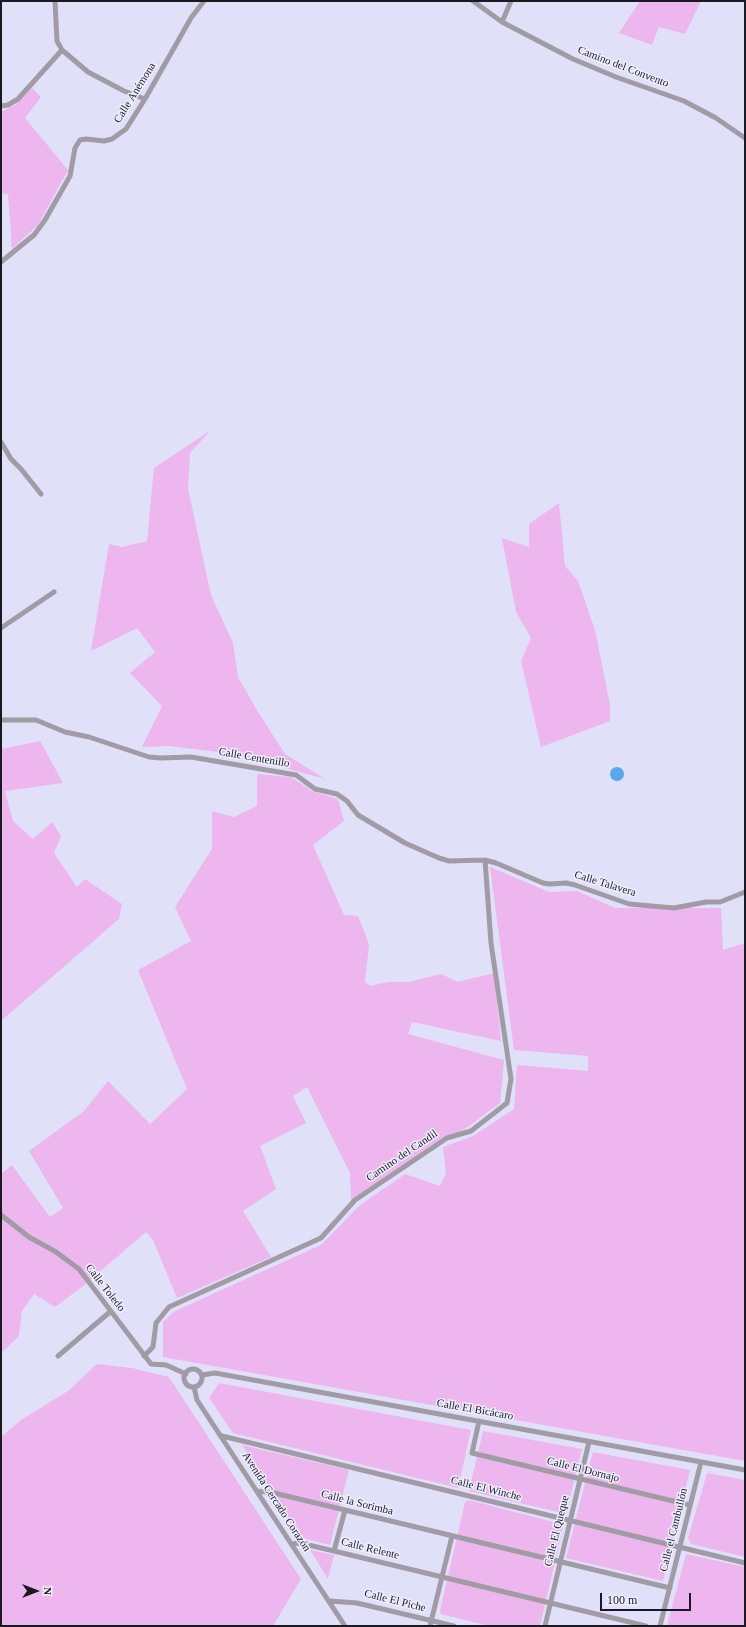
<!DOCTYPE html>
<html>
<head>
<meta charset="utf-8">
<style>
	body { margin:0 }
	#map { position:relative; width:746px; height:1627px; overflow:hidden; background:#e0e0f8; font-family:"Times New Roman",serif }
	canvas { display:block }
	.frame { position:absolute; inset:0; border:2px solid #1a1922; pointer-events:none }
	.north { position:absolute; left:16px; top:1571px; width:40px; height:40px; -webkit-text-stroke:3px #eeeefd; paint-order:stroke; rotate:90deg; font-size:11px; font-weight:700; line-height:16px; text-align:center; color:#1a1922 }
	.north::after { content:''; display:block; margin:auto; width:14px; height:18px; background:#1a1922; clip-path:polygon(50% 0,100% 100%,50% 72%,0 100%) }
	.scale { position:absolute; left:600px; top:1593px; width:91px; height:18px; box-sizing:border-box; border:2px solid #1a1922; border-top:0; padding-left:5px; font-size:12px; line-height:14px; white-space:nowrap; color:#1a1922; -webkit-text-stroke:3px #eeeefd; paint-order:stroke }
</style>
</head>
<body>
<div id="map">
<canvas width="746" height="1627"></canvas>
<div class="frame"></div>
<div class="north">N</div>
<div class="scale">100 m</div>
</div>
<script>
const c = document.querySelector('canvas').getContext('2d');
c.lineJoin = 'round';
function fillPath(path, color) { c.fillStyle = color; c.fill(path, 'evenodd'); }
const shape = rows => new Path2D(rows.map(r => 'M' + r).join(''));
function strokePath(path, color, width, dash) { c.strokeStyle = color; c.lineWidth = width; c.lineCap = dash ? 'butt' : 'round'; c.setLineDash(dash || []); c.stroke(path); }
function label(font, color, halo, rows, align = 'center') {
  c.font = font + ' "Times New Roman",serif'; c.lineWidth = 3; c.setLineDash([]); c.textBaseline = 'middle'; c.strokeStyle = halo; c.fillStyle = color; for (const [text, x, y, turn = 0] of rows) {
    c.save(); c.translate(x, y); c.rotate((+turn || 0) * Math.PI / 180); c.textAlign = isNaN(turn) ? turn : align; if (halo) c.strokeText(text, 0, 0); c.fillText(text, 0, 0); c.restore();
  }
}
fillPath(shape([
	[640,1,701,1,685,34,659,27,652,45,619,33],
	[32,88,41,97,25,118,68,170,38,225,12,249,8,194,1,193,1,112,15,105],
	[211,430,190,453,188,489,211,595,233,643,238,677,258,712,285,754,325,779,234,754,169,746,142,747,162,706,130,673,155,652,137,628,91,651,109,544,122,547,147,541,154,468],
	[559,503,565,566,578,581,595,630,610,705,610,721,541,747,521,661,531,638,516,612,502,538,529,547,529,524],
	[40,741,63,783,5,791,13,821,33,839,52,822,61,836,54,853,77,887,85,879,122,904,119,919,1,1021,1,749],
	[257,774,291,777,312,791,338,799,344,821,313,845,344,915,358,916,365,933,369,945,365,982,370,986,388,982,409,982,441,974,458,982,494,973,501,1041,412,1022,408,1034,504,1060,500,1103,469,1126,351,1201,350,1173,307,1087,293,1096,306,1123,260,1146,276,1189,243,1211,271,1257,177,1298,153,1240,146,1232,82,1287,55,1307,34,1294,22,1311,19,1336,1,1353,1,1174,12,1165,50,1217,63,1208,29,1151,84,1111,108,1081,150,1124,187,1089,138,970,191,941,175,907,212,849,212,811,234,817,257,806],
	[490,867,549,892,577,891,615,908,721,908,723,950,745,943,745,1461,163,1357,163,1322,175,1311,321,1245,359,1206,405,1174,440,1186,446,1173,443,1147,473,1136,514,1109,517,1065,588,1071,588,1056,514,1050],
	[97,1364,132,1368,169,1377,301,1579,273,1626,1,1626,1,1437,21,1420,68,1391],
	[219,1383,471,1430,458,1488,233,1433,209,1398],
	[483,1431,582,1449,566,1514,469,1491],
	[242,1445,349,1470,330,1545,299,1537],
	[593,1452,690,1470,663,1581,566,1558],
	[707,1473,745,1480,745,1557,691,1544,688,1538],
	[469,1500,561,1524,563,1527,540,1626,489,1626,441,1614,440,1611,465,1502],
	[310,1550,334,1555,328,1579],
	[686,1554,745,1567,745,1626,667,1626]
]), '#eeb6ef');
fillPath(shape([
	'610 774a7 7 0 1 1 14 0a7 7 0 1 1-14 0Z'
]), '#59a8eb');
strokePath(shape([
	[55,1,57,41,62,50,88,72,124,91,145,99],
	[473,1,502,22,573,59,616,77,684,101,716,118,745,138],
	[502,22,511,1],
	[1,106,8,105,18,99,62,50],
	[1,262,34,235,45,220,70,176,75,148,80,140,86,139,104,141,112,139,126,129,145,99,191,18,204,1],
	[1,442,11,459,21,469,41,494],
	[1,628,54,592],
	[1,720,36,720,65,732,89,737,149,757,160,758,191,757,296,775,315,789,337,794,347,801,358,815,405,843,439,858,449,861,485,860,496,863,543,883,549,884,566,883,575,885,629,904,674,908,706,902,720,902,745,892],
	[1,1215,29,1237,56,1252,79,1269,151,1364,166,1365,186,1374],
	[58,1356,111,1311],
	[144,1356,153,1347,156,1323,169,1307,321,1238,355,1200,447,1138,471,1131,507,1103,511,1079,491,943,485,860],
	'184 1378a9 9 0 1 1 18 0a9 9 0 1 1-18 0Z',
	[202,1375,215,1373,745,1470],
	[194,1387,197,1400,345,1626],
	[479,1421,472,1453,690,1505],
	[222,1436,745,1563],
	[257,1491,274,1493,670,1588],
	[292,1544,300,1543,334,1551,646,1626],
	[334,1551,345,1510],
	[330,1601,357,1603,454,1626],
	[430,1626,452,1536],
	[545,1626,589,1442],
	[660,1626,701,1462]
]), '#a09ba5', 5);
label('11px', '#1a1922', '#eeeefd', [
	["Camino del Convento",623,67,21],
	["Calle Anémona",135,93,-58],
	["Calle Centenillo",254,758,10],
	["Calle Talavera",605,884,17],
	["Camino del Candil",402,1156,-34],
	["Calle Toledo",105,1288,52],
	["Calle El Bicácaro",475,1410,10],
	["Calle El Dornajo",583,1470,14],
	["Calle El Winche",486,1489,14],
	["Avenida Cercado Corazón",276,1502,57],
	["Calle la Sorimba",357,1503,14],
	["Calle el Cambullón",674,1530,-76],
	["Calle El Queque",557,1531,-76],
	["Calle Relente",370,1549,14],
	["Calle El Piche",395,1601,14]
]);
</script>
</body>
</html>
